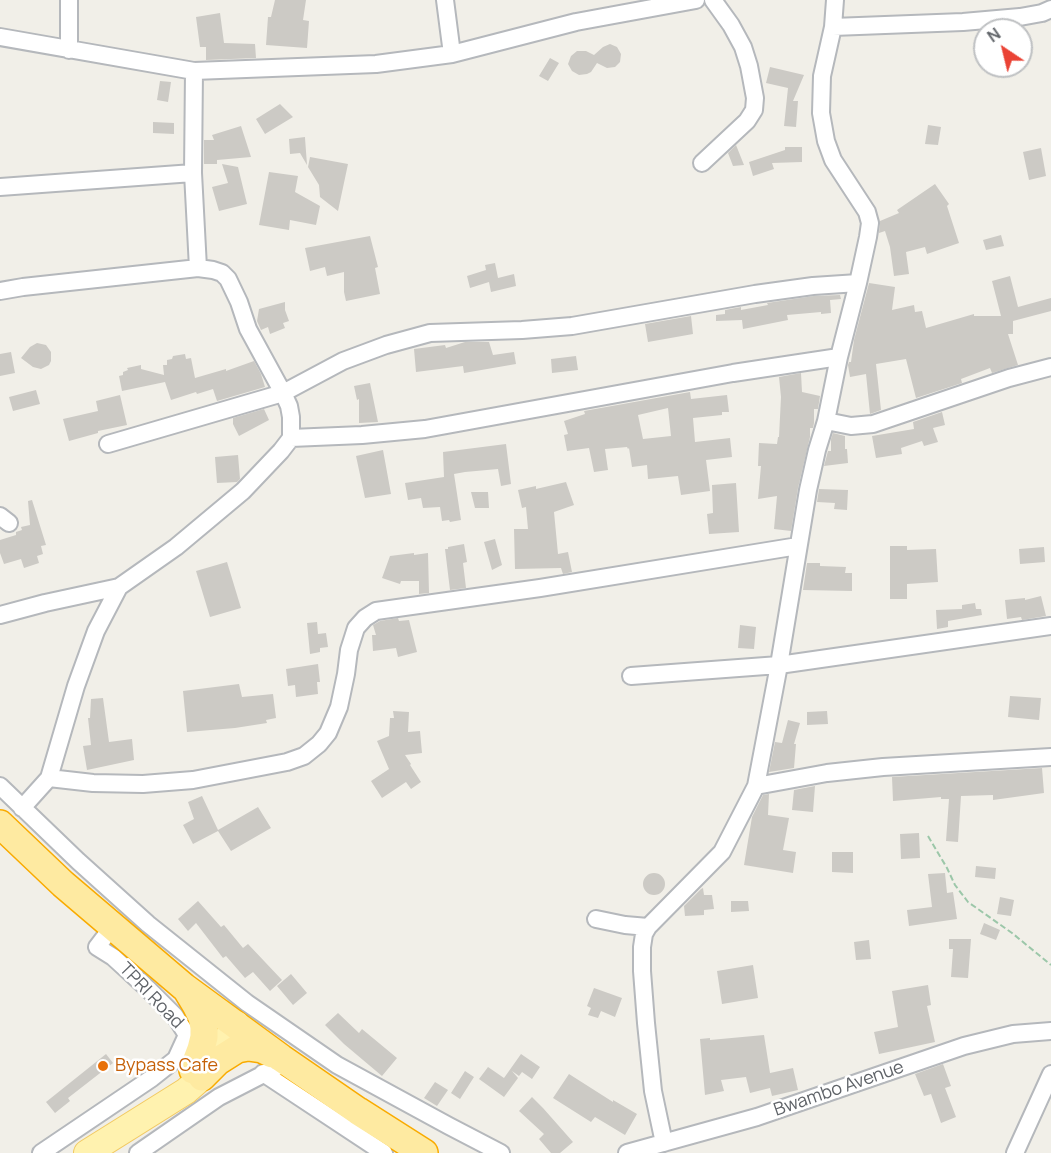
<!DOCTYPE html>
<html>
<head>
<meta charset="utf-8">
<style>
	body { margin:0 }
	#map { position:relative; width:1051px; height:1153px; overflow:hidden; background:#f1efe8; font-family:Manrope,sans-serif }
	canvas { display:block }
	.north { position:absolute; left:973px; top:18px; width:60px; height:60px; box-sizing:border-box; background:#fff; border:2px solid #bfc1c3; border-radius:50%; rotate:325deg; font-size:16px; font-weight:700; line-height:24px; text-align:center; color:#5f6368 }
	.north::after { content:''; display:block; margin:auto; width:21px; height:27px; background:#ea4335; clip-path:polygon(50% 0,100% 100%,50% 72%,0 100%) }
</style>
</head>
<body>
<div id="map">
<canvas width="1051" height="1153"></canvas>
<div class="north">N</div>
</div>
<script>
const c = document.querySelector('canvas').getContext('2d');
c.lineJoin = 'round';
function fillPath(path, color) { c.fillStyle = color; c.fill(path, 'evenodd'); }
const shape = rows => new Path2D(rows.map(r => 'M' + r).join(''));
function strokePath(path, color, width, dash) { c.strokeStyle = color; c.lineWidth = width; c.lineCap = dash ? 'butt' : 'round'; c.setLineDash(dash || []); c.stroke(path); }
function label(font, color, halo, rows, align = 'center') {
  c.font = font + ' Manrope,sans-serif'; c.lineWidth = 5; c.setLineDash([]); c.textBaseline = 'middle'; c.strokeStyle = halo; c.fillStyle = color; for (const [text, x, y, turn = 0] of rows) {
    c.save(); c.translate(x, y); c.rotate((+turn || 0) * Math.PI / 180); c.textAlign = isNaN(turn) ? turn : align; if (halo) c.strokeText(text, 0, 0); c.fillText(text, 0, 0); c.restore();
  }
}
fillPath(shape([
	[275,0,306,0,303,20,309,21,307,48,266,45,268,17,271,17],
	[220,13,224,43,255,44,256,58,206,60,206,47,200,47,196,17],
	[610,44,617,47,621,54,620,62,615,67,607,68,597,63,591,72,587,74,579,75,572,71,568,64,571,56,577,51,586,51,594,55,603,47],
	[550,58,559,63,548,81,539,76],
	[770,67,804,75,793,101,798,101,796,127,784,126,788,88,766,83],
	[160,81,171,82,168,102,157,100],
	[280,104,293,117,265,134,256,119],
	[153,122,174,123,174,134,153,133],
	[928,125,941,127,938,145,925,144],
	[241,126,251,157,217,160,217,164,204,164,204,140,214,140,212,135],
	[305,137,305,138,307,165,300,153,290,154,289,139],
	[736,145,744,165,733,166,728,153],
	[785,147,802,147,802,162,772,163,774,169,753,176,749,162,785,150],
	[1041,148,1046,176,1029,180,1023,152],
	[310,157,348,164,338,211,320,197,319,185,308,167],
	[222,164,238,167,247,204,219,211,212,187,228,183],
	[269,172,298,176,295,192,320,206,316,225,290,220,289,230,259,225],
	[935,184,949,204,947,206,959,243,927,254,925,247,906,252,909,274,894,276,890,247,885,231,879,233,880,221,899,213,897,210],
	[1001,235,1004,246,986,250,983,240],
	[370,236,378,267,375,268,380,294,346,301,344,292,344,272,327,276,325,267,310,271,305,248],
	[495,263,498,278,514,274,516,286,491,292,489,282,470,288,467,276,486,270,485,265],
	[1010,276,1018,307,1051,298,1051,311,1013,321,1013,334,1008,334,1018,365,992,373,990,368,961,379,962,383,916,398,906,359,876,364,881,410,870,414,866,374,850,377,848,365,849,362,851,362,854,340,869,283,895,287,892,310,914,305,915,312,922,311,926,328,974,314,974,316,1001,316,992,281],
	[840,295,841,299,830,300,831,313,821,314,821,312,787,315,788,320,743,329,742,320,716,321,716,315,725,314,725,310,741,307,741,310,768,305,767,303,814,296],
	[285,302,285,310,289,321,283,323,285,328,270,334,268,327,261,330,257,321,259,309],
	[691,316,693,334,648,342,645,324],
	[465,342,489,342,493,355,514,352,516,364,464,373,463,366,416,372,414,349,445,345,446,348],
	[37,343,46,345,51,352,51,361,49,365,41,369,33,367,21,358,30,347],
	[11,352,15,373,0,376,0,354],
	[185,354,186,359,191,358,195,378,226,369,226,371,254,361,261,374,265,387,217,401,213,389,197,394,196,392,171,400,165,382,122,391,119,376,123,375,123,372,128,370,127,368,141,365,141,369,164,375,163,365,167,365,167,360,172,359,173,356],
	[576,356,578,370,552,373,551,359],
	[801,373,802,392,820,396,818,409,814,409,814,423,813,428,810,428,810,437,798,488,791,531,774,529,777,496,758,499,761,466,758,466,759,443,777,444,778,437,779,437,781,397,779,377],
	[370,383,378,422,359,423,359,399,357,400,354,386],
	[36,390,40,404,13,411,9,397],
	[690,392,691,399,727,395,729,412,722,412,722,415,693,418,695,442,730,438,732,457,706,460,710,491,681,495,678,476,648,479,647,465,632,467,629,448,628,449,627,447,605,449,608,470,594,472,589,448,567,451,564,435,568,434,564,421,585,414,584,411],
	[668,408,671,436,643,439,638,415],
	[120,395,127,425,98,431,98,433,69,441,63,419,98,411,96,401],
	[264,409,269,420,239,436,233,424,233,418],
	[942,412,945,425,933,428,938,442,924,446,922,441,901,448,902,454,876,458,872,436,914,429,913,422],
	[833,433,845,436,845,449,847,449,848,463,824,466,828,451,831,451,831,439],
	[506,444,511,484,501,486,498,469,465,472,454,474,461,520,450,522,449,520,442,521,440,507,423,508,421,498,408,500,405,483,444,477,443,452],
	[383,450,391,494,365,498,356,456],
	[238,455,240,479,237,482,217,483,215,457],
	[566,482,574,505,554,512,558,554,568,552,572,572,563,574,561,568,515,569,514,529,528,529,526,507,522,508,518,490,536,486,536,489],
	[736,483,739,532,709,534,707,514,713,513,712,485],
	[819,489,848,490,847,510,834,509,835,503,817,502],
	[471,492,488,492,489,508,475,508],
	[32,500,46,545,41,546,43,554,37,556,39,563,24,568,21,559,4,564,0,553,0,540,16,535,16,532,22,530,21,527,30,525,28,501],
	[495,539,502,565,492,570,484,542],
	[464,544,467,562,463,563,466,588,450,590,445,549,448,549,448,547],
	[890,546,907,546,907,550,936,549,938,582,907,584,907,599,890,599],
	[1044,547,1045,562,1020,564,1019,549],
	[414,553,414,555,428,553,429,593,419,594,419,581,401,581,400,584,382,578,390,556],
	[227,562,241,608,210,617,196,571],
	[807,563,820,563,820,566,846,567,845,573,852,573,852,591,803,590],
	[1041,596,1046,616,1022,620,1021,617,1007,619,1005,600,1025,598,1025,600],
	[975,603,976,609,981,609,982,615,948,621,948,627,937,629,936,610,962,609,962,605],
	[398,618,399,621,409,620,417,652,398,657,396,648,373,651,372,635,376,635,373,625,380,621],
	[317,622,318,634,326,633,328,647,320,648,320,652,310,654,307,623],
	[740,625,756,627,754,649,738,648],
	[318,664,320,682,317,682,318,694,296,697,295,685,288,686,286,669],
	[239,684,242,697,273,694,276,718,266,720,267,723,235,728,187,732,183,691],
	[1010,696,1041,698,1039,720,1008,717],
	[103,698,109,742,132,739,134,760,87,770,83,746,91,745,88,718,90,718,91,699],
	[393,711,409,712,408,732,420,731,422,753,405,755,411,764,410,765,421,782,411,789,406,782,382,798,371,781,389,769,377,741,389,736,390,718,394,718],
	[827,711,828,724,807,725,807,712],
	[788,720,800,723,794,744,796,744,794,768,769,772,775,742,782,743],
	[1042,768,1044,793,993,800,993,795,961,796,958,842,946,841,949,799,941,799,941,797,893,801,892,777],
	[815,786,813,812,792,810,794,790],
	[769,794,768,815,789,818,783,850,796,852,793,873,744,865,752,817,763,795],
	[202,796,218,830,258,807,271,828,231,851,218,831,193,844,183,825,194,819,188,802],
	[919,833,920,858,901,859,900,834],
	[832,852,853,852,853,873,832,872],
	[976,866,996,868,995,879,975,877],
	'643 884a11 11 0 1 1 22 0a11 11 0 1 1-22 0Z',
	[945,873,947,893,953,892,957,919,909,926,907,910,932,907,928,874],
	[703,888,704,895,712,895,714,909,704,910,704,915,685,916,684,906,701,889],
	[1000,897,1014,900,1011,916,997,914],
	[198,901,221,927,224,925,243,948,248,944,282,980,270,991,253,972,245,978,226,956,223,958,196,923,188,931,178,919],
	[731,901,748,901,749,911,731,912],
	[984,923,1000,930,996,940,980,934],
	[949,939,971,939,968,978,951,977,953,949,949,949],
	[869,940,871,959,856,960,854,942],
	[753,965,758,998,722,1004,717,971],
	[291,974,307,993,293,1005,277,986],
	[928,985,931,1005,927,1006,935,1042,879,1054,874,1032,898,1027,892,991],
	[594,988,622,998,615,1017,601,1011,598,1018,588,1015,591,1008,587,1006],
	[338,1013,359,1033,362,1029,397,1058,382,1076,344,1044,325,1025],
	[764,1035,770,1073,793,1068,798,1090,772,1096,770,1088,750,1093,746,1077,721,1080,724,1091,705,1095,700,1039,710,1038,710,1040],
	[106,1054,113,1063,68,1098,70,1101,55,1113,46,1102],
	[521,1054,540,1067,532,1079,522,1072,519,1076,512,1071,518,1078,504,1097,479,1079,488,1067,504,1078],
	[943,1064,951,1086,945,1088,956,1117,941,1123,931,1094,924,1096,915,1074],
	[465,1071,474,1077,460,1099,451,1093],
	[569,1074,613,1102,613,1100,637,1114,625,1135,595,1117,591,1122,553,1098],
	[435,1082,448,1090,437,1106,424,1098],
	[532,1097,543,1108,573,1142,560,1153,551,1153,539,1139,544,1134,519,1111]
]), '#cccac5');
const minor = shape([
	[69,0,69,50],
	[445,0,452,54],
	[833,27,963,22,1020,17,1042,13,1051,9],
	[0,37,194,71,376,64,452,54,576,22,696,0],
	[194,71,193,173,198,268],
	[702,163,747,121,754,110,755,98,749,66,743,47,731,25,713,0],
	[0,187,193,173],
	[0,291,23,287,198,268,213,270,222,273,228,279,239,302,248,329,283,393,289,406,291,417,291,438,281,451,243,491,176,547,119,587,96,631,76,686,49,778,22,808],
	[826,421,851,426,873,424,1009,378,1051,367],
	[291,438,362,435,425,429,733,373,839,357],
	[108,444,283,393,343,361,386,345,430,333,522,330,572,326,755,294,813,286,858,283],
	[0,516,9,523],
	[0,615,45,603,119,587],
	[631,676,779,665,1051,626],
	[49,778,93,783,143,784,193,780,287,762,304,756,319,744,328,733,339,707,346,674,349,650,356,628,365,618,376,611,540,588,798,546],
	[0,786,78,861,148,924,247,1003,337,1065,449,1126,501,1153],
	[756,786,827,773,883,767,1051,757],
	[596,919,625,925,648,927],
	[263,1073,384,1153],
	[664,1143,653,1091,646,1023,642,971,642,947,644,934,648,927,722,852,756,786,779,665,808,490,817,450,826,421,839,357,858,283,868,237,870,223,867,212,833,160,826,141,821,113,822,76,833,27,835,0],
	[41,1153,152,1078,176,1059,187,1035,175,1016,149,990,113,957,97,947,113,926],
	[138,1153,219,1097,287,1062],
	[627,1153,757,1117,964,1046,1013,1034,1051,1031],
	[1015,1153,1051,1074]
]);
const primary = shape([
	[87,1153,186,1091,202,1077,236,1024]
]);
const trunk = shape([
	[0,824,63,884,184,987,281,1058,358,1111,424,1153],
	[187,990,196,1005,202,1017,204,1027,204,1037,201,1049,193,1070],
	[202,1077,218,1061,237,1049,248,1047,262,1049,272,1054]
]);
strokePath(minor, '#b5b8bc', 20);
strokePath(primary, '#f2c960', 28);
strokePath(trunk, '#f9ab00', 30);
strokePath(shape([
	[928,836,947,868,955,885,968,902,1012,933,1051,965]
]), '#9cc7a9', 2, [6, 3]);
strokePath(minor, '#fff', 16);
strokePath(primary, '#fff2af', 26);
strokePath(trunk, '#feeaa1', 27);
for (const [x, y, r, color] of [
	[103,1066,6,"#e8710a"]
]) { const dot = new Path2D(); dot.arc(x, y, r, 0, 2 * Math.PI); c.fillStyle = color; c.fill(dot); strokePath(dot, '#fff', 2); }
label('18px', '#5f6368', '#fff', [
	["TPRI Road",151,996,46],
	["Bwambo Avenue",839,1089,-19]
]);
label('18px', '#c56008', '#fff', [
	["Bypass Cafe",115,1066]
], 'left');
</script>
</body>
</html>
